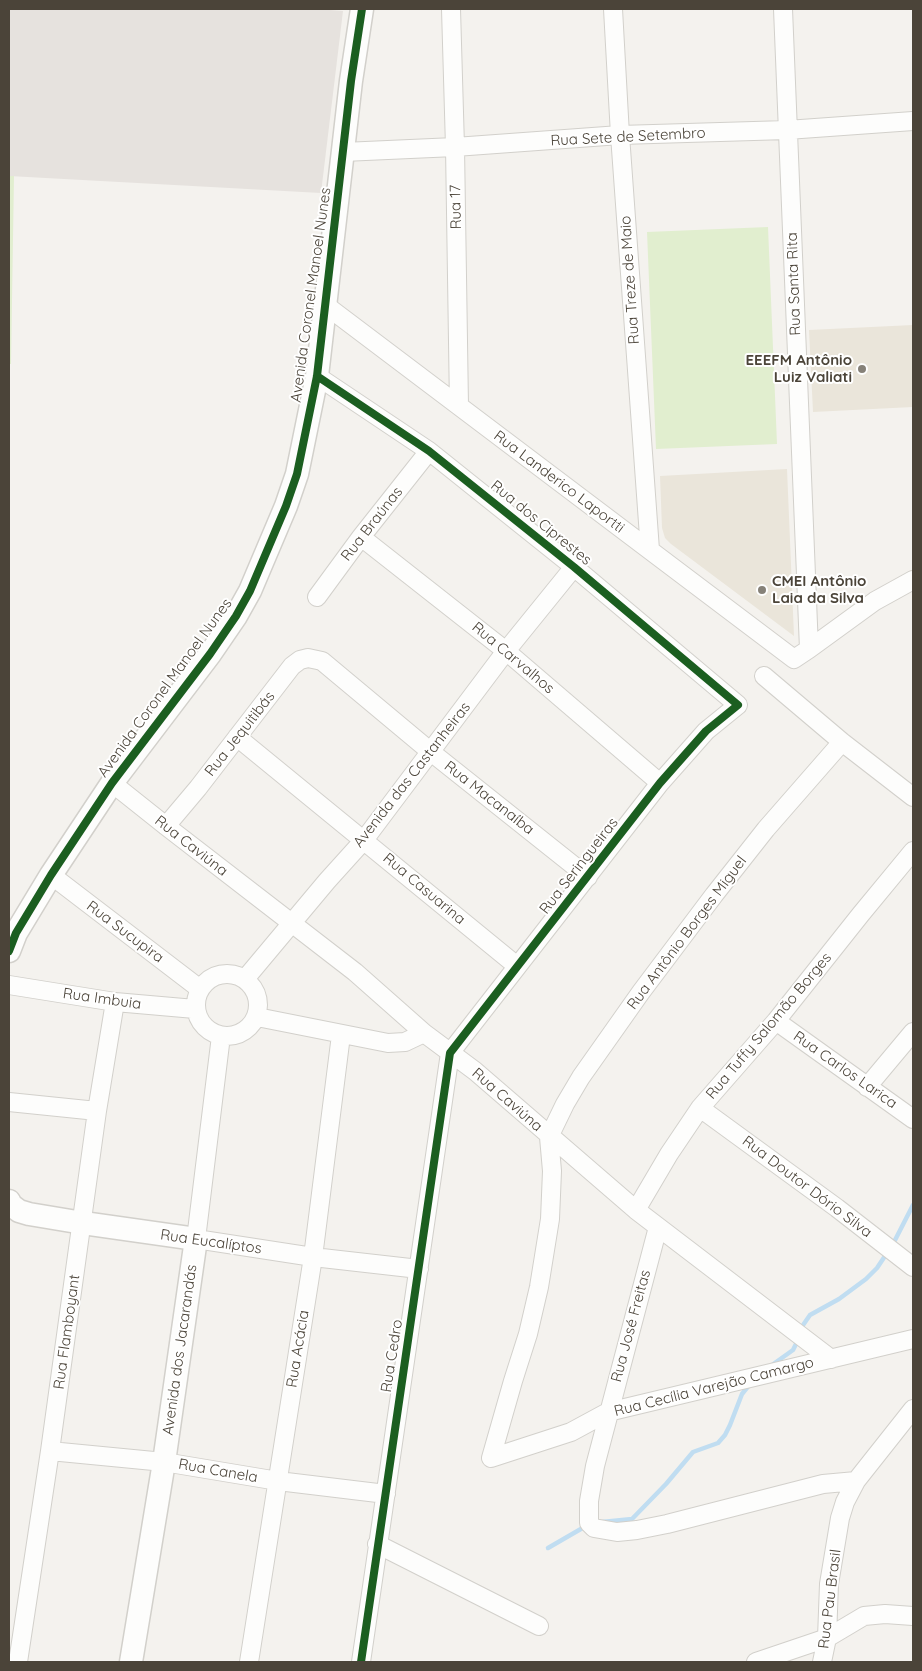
<!DOCTYPE html>
<html>
<head>
<meta charset="utf-8">
<style>
	body { margin:0 }
	#map { position:relative; width:922px; height:1671px; overflow:hidden; background:#f4f2ee; font-family:Quicksand,sans-serif }
	canvas { display:block }
	.frame { position:absolute; inset:0; border:10px solid #4b4439; pointer-events:none }
</style>
</head>
<body>
<div id="map">
<canvas width="922" height="1671"></canvas>
<div class="frame"></div>
</div>
<script>
const c = document.querySelector('canvas').getContext('2d');
c.lineJoin = 'round';
function fillPath(path, color) { c.fillStyle = color; c.fill(path, 'evenodd'); }
const shape = rows => new Path2D(rows.map(r => 'M' + r).join(''));
function strokePath(path, color, width, dash) { c.strokeStyle = color; c.lineWidth = width; c.lineCap = dash ? 'butt' : 'round'; c.setLineDash(dash || []); c.stroke(path); }
function label(font, color, halo, rows, align = 'center') {
  c.font = font + ' Quicksand,sans-serif'; c.lineWidth = 4; c.setLineDash([]); c.textBaseline = 'middle'; c.strokeStyle = halo; c.fillStyle = color; for (const [text, x, y, turn = 0] of rows) {
    c.save(); c.translate(x, y); c.rotate((+turn || 0) * Math.PI / 180); c.textAlign = isNaN(turn) ? turn : align; if (halo) c.strokeText(text, 0, 0); c.fillText(text, 0, 0); c.restore();
  }
}
fillPath(shape([
	[9,9,318,9,343,11,321,193,9,176]
]), '#e6e2de');
fillPath(shape([
	[913,325,913,407,813,412,809,330],
	[787,469,794,636,671,544,665,538,662,528,660,476]
]), '#eae5da');
fillPath(shape([
	[9,176,14,176,11,364,9,364],
	[768,227,777,444,656,449,647,232]
]), '#e1eecf');
strokePath(shape([
	[893,1244,913,1205],
	[801,1328,810,1315,839,1299,866,1279,877,1268,887,1253],
	[772,1365,793,1350,798,1340],
	[602,1522,632,1519,666,1484,693,1452,718,1443,725,1435,730,1425,742,1394,750,1384],
	[548,1548,586,1526]
]), '#c0ddf1', 4.5);
const minor = shape([
	[451,9,455,147,459,406],
	[613,9,620,135,650,550],
	[783,9,809,649],
	[343,152,455,147,620,135,787,130,913,121],
	[324,304,794,659,809,649,875,601,913,580],
	[317,376,429,451,574,567,738,705,706,731,660,783,450,1053,361,1662],
	[361,537,506,651,660,783],
	[317,597,361,537,429,451],
	[764,676,842,742,913,797],
	[237,737,517,966],
	[112,783,166,826,355,972,424,1033,475,1071,636,1210,831,1359],
	[166,826,198,788,292,666,300,660,308,658,322,661,431,752,588,877],
	[51,875,200,989],
	'196 1005a31 31 0 1 1 62 0a31 31 0 1 1-62 0Z',
	[245,979,327,881,364,840,506,651,574,567],
	[9,985,115,1002,195,1009],
	[257,1017,388,1043,405,1042,424,1033],
	[776,1021,913,1119],
	[221,1036,196,1239,313,1257,419,1269],
	[867,1087,913,1032],
	[9,1102,97,1111],
	[700,1108,837,1208,913,1267],
	[636,1210,669,1154,700,1108,776,1021,861,914,913,851],
	[658,1227,595,1466,589,1501,589,1523,594,1528,617,1532,637,1530,667,1524,823,1484,856,1481],
	[50,1451,164,1462,278,1481,386,1494],
	[491,1458,513,1381,528,1334,539,1287,550,1219,552,1171,549,1137,565,1104,581,1077,641,992,714,895,766,829,842,742],
	[491,1458,571,1432,608,1412,913,1339],
	[377,1544,539,1626],
	[18,1662,50,1451,97,1111,115,1002],
	[249,1662,313,1257,341,1035],
	[756,1662,827,1638,864,1616,885,1614,913,1616],
	[822,1662,827,1638,829,1584,840,1518,845,1502,856,1481,913,1409]
]);
const tertiary = shape([
	[9,951,16,933,51,875,112,783,210,654,236,616,250,591,286,506,297,474,317,376,351,81,362,9],
	[9,1201,11,1205,19,1211,29,1214,83,1223,196,1239,164,1462,131,1662]
]);
strokePath(minor, '#d2d0cb', 20);
strokePath(tertiary, '#d2d0cb', 25);
strokePath(minor, '#fdfdfc', 18);
strokePath(tertiary, '#fdfdfc', 22);
strokePath(shape([
	[317,376,429,451,574,567,738,705,706,731,660,783,450,1053,361,1662],
	[9,951,16,933,51,875,112,783,210,654,236,616,250,591,286,506,297,474,317,376,351,81,362,9]
]), '#1b5e20', 8);
for (const [x, y, r, color] of [
	[862,369,5,"#868178"],
	[762,590,5,"#868178"]
]) { const dot = new Path2D(); dot.arc(x, y, r, 0, 2 * Math.PI); c.fillStyle = color; c.fill(dot); strokePath(dot, '#fff', 2); }
label('15px', '#4b4439', '#fff', [
	["Rua Sete de Setembro",628,137,-3],
	["Rua 17",456,207,-91],
	["Rua Treze de Maio",630,280,-94],
	["Rua Santa Rita",794,284,-92],
	["Avenida Coronel Manoel Nunes",311,295,-82],
	["Rua Landerico Laportti",559,482,37],
	["Rua dos Ciprestes",541,523,39],
	["Rua Braúnas",372,524,-52],
	["Rua Carvalhos",513,658,40],
	["Avenida Coronel Manoel Nunes",165,688,-54],
	["Rua Jequitibás",240,734,-52],
	["Avenida das Castanheiras",412,775,-52],
	["Rua Macanaíba",489,798,38],
	["Rua Caviúna",191,846,38],
	["Rua Seringueiras",579,866,-52],
	["Rua Casuarina",424,889,40],
	["Rua Sucupira",125,932,37],
	["Rua Antônio Borges Miguel",687,933,-53],
	["Rua Imbuia",102,999,8],
	["Rua Tuffy Salomão Borges",769,1026,-50],
	["Rua Carlos Larica",845,1070,35],
	["Rua Caviúna",507,1100,41],
	["Rua Doutor Dório Silva",807,1187,37],
	["Rua Eucalíptos",211,1242,8],
	["Rua José Freitas",631,1326,-75],
	["Rua Flamboyant",67,1332,-82],
	["Rua Acácia",298,1349,-81],
	["Avenida dos Jacarandás",180,1350,-82],
	["Rua Cedro",392,1356,-81],
	["Rua Cecília Varejão Camargo",714,1387,-14],
	["Rua Canela",218,1471,10],
	["Rua Pau Brasil",830,1599,-83]
]);
label('bold 15px', '#4b4439', '#fff', [
	["EEEFM Antônio",852,360],
	["Luiz Valiati",852,377],
	["CMEI Antônio",772,581,"left"],
	["Laia da Silva",772,598,"left"]
], 'right');
</script>
</body>
</html>
